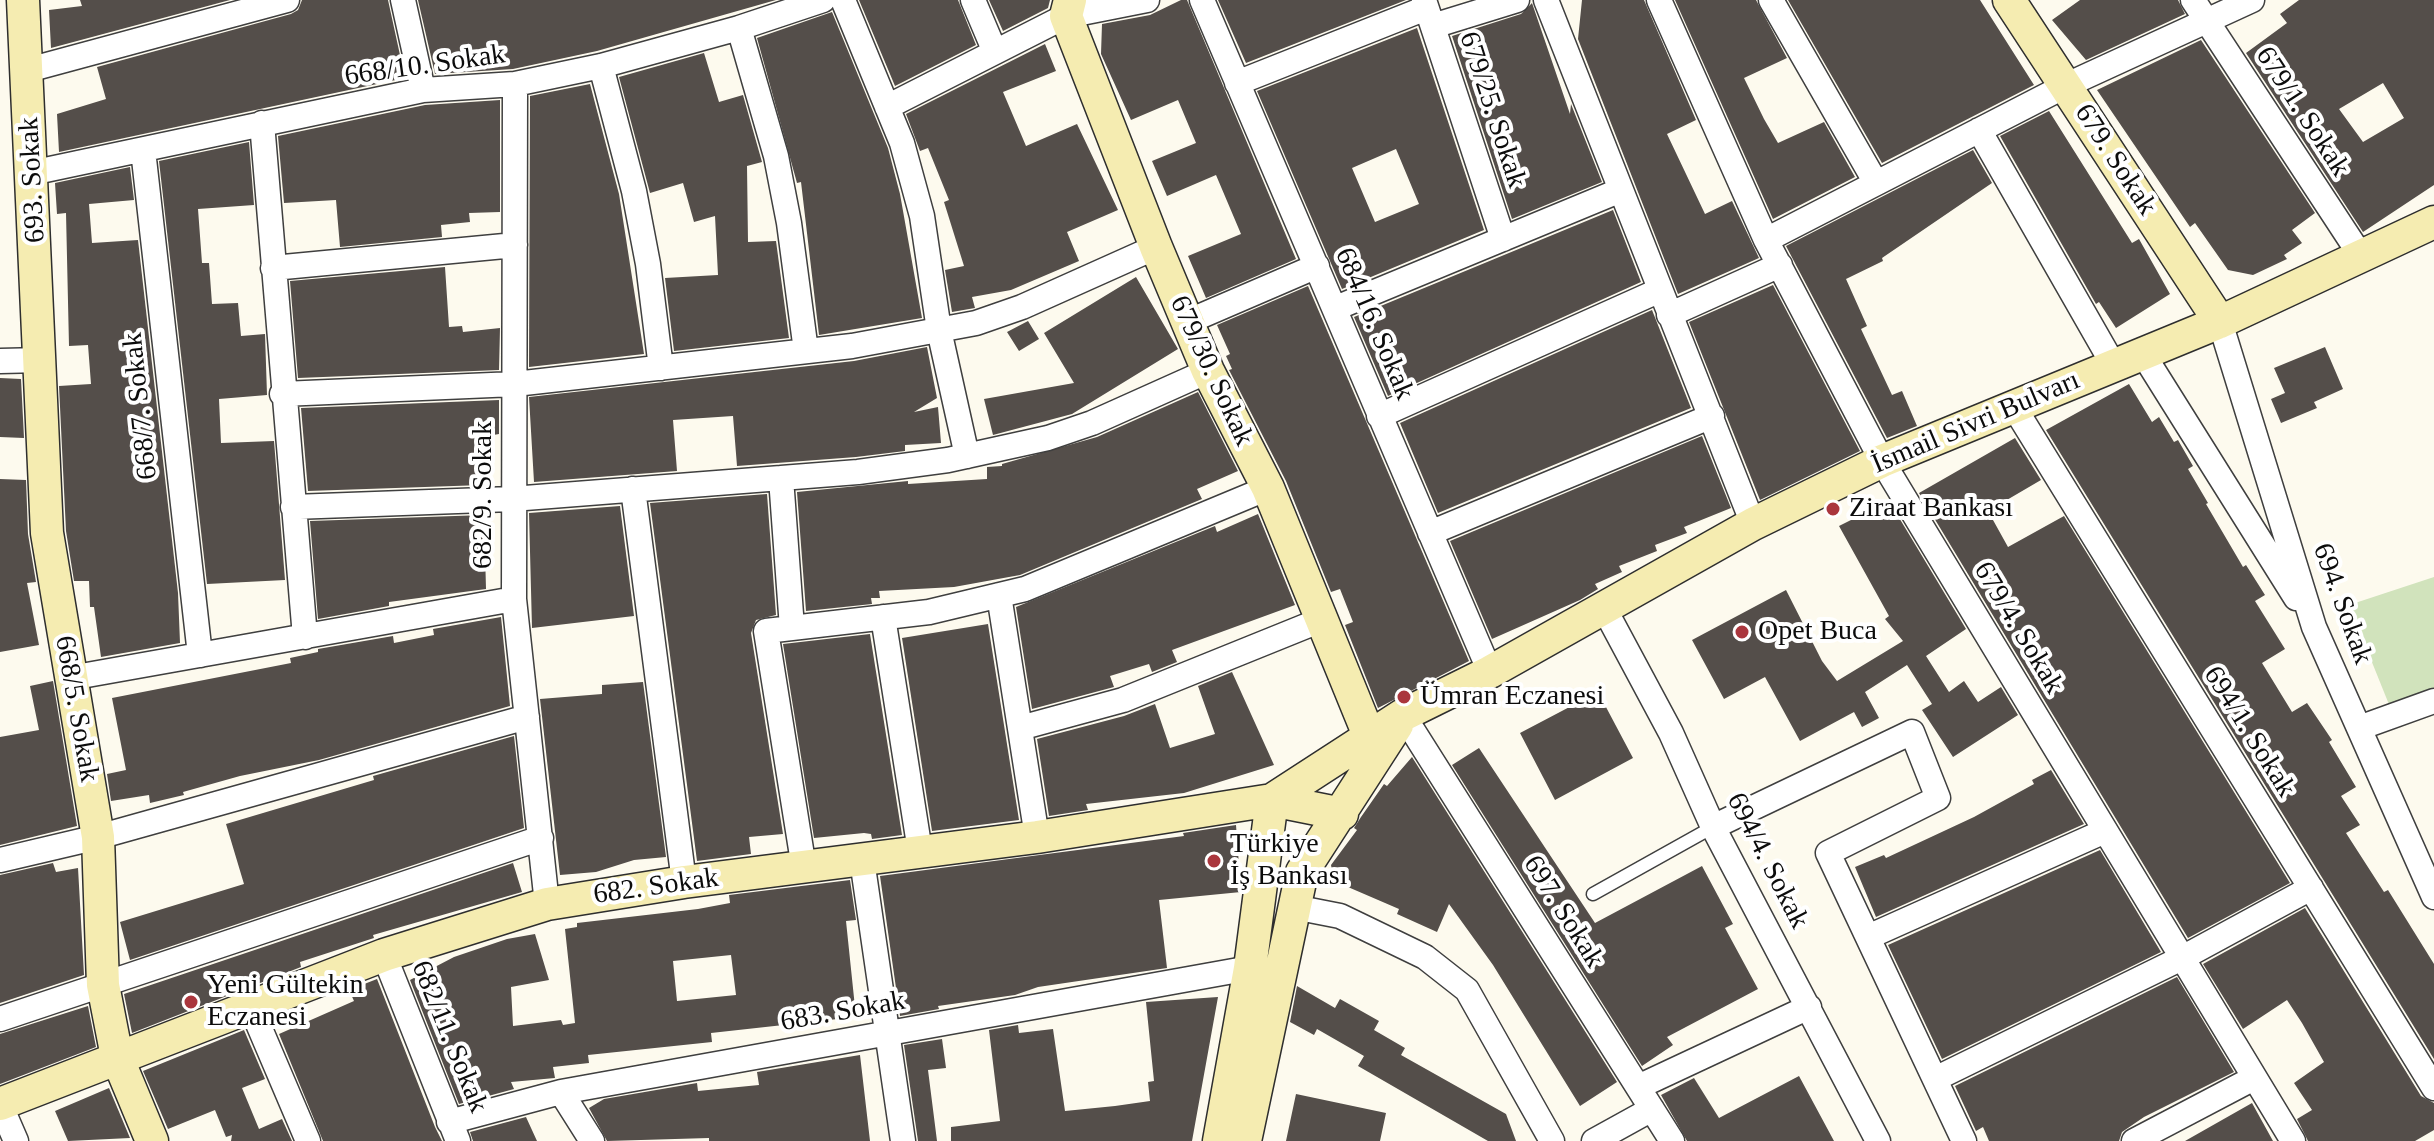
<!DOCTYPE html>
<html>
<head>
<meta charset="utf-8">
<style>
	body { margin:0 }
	canvas { display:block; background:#fdfaee }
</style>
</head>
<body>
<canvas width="2434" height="1141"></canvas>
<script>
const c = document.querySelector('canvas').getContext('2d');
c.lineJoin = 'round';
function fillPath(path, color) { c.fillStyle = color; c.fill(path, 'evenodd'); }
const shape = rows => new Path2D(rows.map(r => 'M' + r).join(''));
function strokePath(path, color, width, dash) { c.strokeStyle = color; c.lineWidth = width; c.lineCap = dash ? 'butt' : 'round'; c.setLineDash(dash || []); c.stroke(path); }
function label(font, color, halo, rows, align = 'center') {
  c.font = font + ' Georgia,serif'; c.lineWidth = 8; c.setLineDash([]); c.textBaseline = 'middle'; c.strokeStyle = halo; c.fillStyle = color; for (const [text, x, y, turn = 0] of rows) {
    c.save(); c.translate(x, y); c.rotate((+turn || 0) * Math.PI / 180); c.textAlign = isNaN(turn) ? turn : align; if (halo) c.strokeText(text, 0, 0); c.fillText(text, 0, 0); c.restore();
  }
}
fillPath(shape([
	[2434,577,2434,692,2390,707,2349,605]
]), '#d1e3bc');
fillPath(shape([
	[80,0,230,0,51,48,49,10,82,6],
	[302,0,388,0,405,78,59,152,57,114,106,99,97,67,291,14,298,10],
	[418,0,776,0,597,51,513,69,435,74],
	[859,0,958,0,976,45,895,86],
	[989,0,1050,0,1048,8,1003,31],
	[1181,0,1187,0,1296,259,1206,298,1188,256,1241,234,1216,175,1167,196,1152,161,1196,143,1178,100,1131,120,1101,54,1102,24,1150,15],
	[1218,0,1406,0,1246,63],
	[1582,0,1644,0,1696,120,1667,134,1705,214,1732,201,1759,258,1678,294,1578,39],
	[1675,0,1756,0,1787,58,1744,78,1764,119,1778,143,1824,122,1855,177,1773,219],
	[1788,0,1980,0,2034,85,1882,163],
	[2080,0,2178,0,2185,14,2086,60,2052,20],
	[2299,0,2434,0,2434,185,2363,232,2246,53,2287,23,2280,14],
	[2383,83,2404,118,2363,142,2339,109],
	[1532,3,1570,114,1571,104,1602,182,1512,219,1452,36,1521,14],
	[832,12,888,148,900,194,922,318,819,335,801,182,797,183,757,38],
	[1417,28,1484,230,1342,289,1257,91],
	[1396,149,1419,204,1375,222,1352,168],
	[2201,40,2315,213,2292,230,2302,243,2284,255,2287,259,2253,275,2228,270,2195,223,2190,227,2097,90],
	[1045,44,1056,71,1003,92,1026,146,1077,124,1118,210,1067,232,1079,261,1011,290,972,297,975,308,952,312,945,270,964,266,944,202,949,200,928,148,920,151,906,114],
	[704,53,719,102,743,95,762,162,747,166,748,242,776,241,789,338,674,351,665,278,718,275,715,216,694,222,683,183,650,193,619,77],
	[590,84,619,194,644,354,529,367,530,96],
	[500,100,500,212,469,213,470,222,441,225,442,237,340,247,336,200,284,203,278,136,425,105],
	[2049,111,2132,243,2139,239,2170,294,2116,328,2099,302,2096,304,2000,136],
	[249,142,254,205,198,209,202,263,209,263,212,304,238,303,241,336,265,334,267,395,219,399,221,443,274,441,285,580,207,584,159,161],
	[1973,150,1992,183,1882,258,1883,261,1846,279,1867,326,1861,329,1892,395,1902,391,1917,426,1887,438,1786,246],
	[130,167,134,200,89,204,92,243,138,240,178,593,180,643,101,657,94,607,90,607,89,581,74,581,66,531,59,386,91,384,88,345,69,346,66,213,57,214,55,183],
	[1613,210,1641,282,1388,396,1354,317],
	[445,267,449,327,462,326,463,332,500,328,499,370,298,378,290,281],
	[1136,277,1178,349,1072,414,993,435,984,399,1074,383,1044,333],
	[1773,285,1860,451,1760,500,1689,322],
	[1308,286,1469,661,1378,708,1345,625,1353,622,1340,589,1331,592,1286,481,1229,370,1232,369,1226,356,1230,354,1217,325],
	[1652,310,1691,408,1438,513,1400,423],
	[1028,321,1039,339,1019,351,1007,332],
	[927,347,937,398,914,412,938,407,941,443,905,445,905,451,856,457,737,466,733,416,673,420,677,471,534,482,529,397,854,361],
	[2325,347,2343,389,2314,402,2317,408,2281,423,2271,399,2285,393,2274,368],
	[0,378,21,379,24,438,0,437],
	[2129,384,2152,422,2159,417,2174,442,2178,440,2193,466,2188,469,2208,503,2206,504,2243,567,2246,565,2265,595,2255,601,2285,649,2262,663,2292,712,2307,703,2332,740,2329,742,2356,787,2341,796,2360,825,2346,833,2384,892,2388,890,2434,964,2434,1059,2046,430],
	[1198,392,1238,471,1197,489,1202,499,1020,575,954,587,879,591,880,598,871,598,872,604,806,611,797,492,908,481,908,484,987,479,987,467,1002,466,1002,464,1097,437],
	[499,400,499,434,482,437,483,485,308,491,301,408],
	[1702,436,1731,508,1684,527,1687,533,1655,545,1657,551,1619,566,1622,572,1595,584,1598,589,1580,600,1492,639,1450,541],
	[2015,438,2041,480,1988,511,2008,547,2064,516,2290,883,2188,938,1919,493],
	[0,479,26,480,28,534,36,582,27,583,39,645,0,652],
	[767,494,776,615,756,620,751,633,783,834,749,837,751,854,697,861,650,503],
	[1889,501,1966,629,1926,656,1949,692,1964,681,1978,702,2001,687,2018,715,1953,757,1922,710,1932,704,1907,665,1865,692,1879,718,1862,727,1854,712,1800,741,1765,677,1724,699,1692,640,1786,590,1822,661,1837,681,1903,641,1885,619,1889,616,1839,526],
	[620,506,634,616,532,628,529,513],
	[1258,514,1295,605,1172,650,1177,662,1152,672,1149,664,1110,676,1114,687,1032,709,1016,607,1215,526,1217,532],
	[484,515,486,589,389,602,389,606,318,619,310,521],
	[501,617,510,706,319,760,240,776,183,792,184,795,150,803,149,795,111,801,107,774,126,770,112,698,291,663,290,658,318,652,318,649,393,636,394,643,434,635,433,629],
	[988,624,1019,820,932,831,902,638],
	[870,634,902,835,872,839,871,834,864,833,814,838,783,644],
	[1232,672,1274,765,1184,793,1086,804,1088,810,1049,816,1037,739,1124,716,1155,704,1170,748,1215,734,1198,686],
	[53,681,77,826,0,845,0,737,39,730,30,686],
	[643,682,666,857,634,860,596,872,560,875,540,699,602,694,602,685],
	[1598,692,1633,758,1555,800,1520,733],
	[514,736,524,828,130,960,120,922,244,884,226,824,374,780,373,776],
	[1479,748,1595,923,1702,866,1733,924,1725,928,1758,989,1667,1037,1673,1045,1642,1066,1452,765],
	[1412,757,1617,1082,1580,1106,1493,965,1449,904,1437,932,1397,914,1399,909,1334,881,1331,865,1357,830,1354,828,1361,817,1384,784,1387,786],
	[2051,770,2084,824,1876,917,1855,867,1884,855,1886,858,1974,817,2034,784,2032,780],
	[1236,825,1241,892,1159,900,1167,968,1038,987,1015,995,938,1006,939,1009,900,1016,880,876,1184,836,1183,833],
	[2100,850,2161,952,1942,1059,1888,945],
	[53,863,56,872,78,868,84,975,0,1003,0,875],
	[513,863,522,892,373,935,374,938,300,962,301,967,132,1033,124,994],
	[850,880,856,920,846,921,856,1017,711,1033,712,1042,588,1055,589,1063,553,1067,555,1078,511,1082,514,1089,459,1104,410,980,454,957,507,939,535,934,549,980,511,987,513,1026,561,1020,563,1025,575,1023,565,929,577,927,577,923,698,909,730,903,729,895],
	[731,955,736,995,677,1001,673,961],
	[2305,908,2421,1096,2434,1103,2434,1130,2415,1141,2308,1141,2297,1119,2312,1110,2294,1083,2324,1062,2302,1023,2287,1000,2243,1029,2203,964],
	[2177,977,2234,1072,2144,1117,2122,1132,2119,1141,1989,1141,1983,1127,1976,1131,1955,1086],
	[377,979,435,1127,442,1141,323,1141,279,1034,354,1001,349,990],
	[1297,986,1335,1008,1340,999,1379,1021,1374,1030,1405,1048,1401,1055,1506,1114,1516,1141,1488,1141,1358,1066,1364,1056,1317,1029,1314,1035,1290,1022],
	[1218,997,1192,1141,951,1141,951,1127,1000,1121,989,1030,1018,1025,1019,1033,1053,1029,1065,1111,1115,1106,1150,1101,1148,1082,1154,1081,1146,1002],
	[88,1006,96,1047,0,1084,0,1034],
	[244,1030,265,1079,242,1088,259,1129,282,1119,292,1141,231,1141,232,1135,226,1137,215,1110,168,1129,143,1071],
	[942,1039,946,1068,928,1070,937,1141,918,1141,904,1045],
	[860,1055,870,1141,709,1141,709,1138,607,1141,589,1108,604,1099,697,1083,698,1091,759,1085,757,1072],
	[1799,1076,1834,1141,1687,1141,1661,1095,1694,1078,1719,1118],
	[109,1088,130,1138,68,1141,55,1111],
	[1296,1094,1386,1113,1380,1141,1286,1141],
	[2252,1103,2273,1141,2185,1141],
	[526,1117,537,1141,473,1141,470,1132]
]), '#544e4a');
const lane = shape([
	[1593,894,1713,827]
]);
const street = shape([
	[403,0,423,90],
	[843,0,902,143,922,216,939,330,967,456],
	[973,0,995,52],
	[1202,0,1490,672],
	[1424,0,1503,239],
	[1546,0,1753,524],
	[1659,0,1766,240,1882,461,2293,1141],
	[1771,0,1876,183],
	[2193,0,2361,256],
	[1433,26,1517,0],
	[739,28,776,156,789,223,806,351],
	[601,66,634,191,648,264,661,368],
	[28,70,287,0],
	[1237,83,1426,8],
	[515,84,514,599,547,904],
	[887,107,1066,16,1147,0],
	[262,123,305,637],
	[1979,130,2114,366],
	[143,150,200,655],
	[31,173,423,90,515,84,601,66,739,28,823,0],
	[1766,240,2067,85,2252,0],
	[273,268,515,245],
	[1336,308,1621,190],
	[1669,315,1780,265],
	[1187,322,1317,266],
	[2220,322,2314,627,2434,897],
	[2143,354,2296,598],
	[0,361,42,360],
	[282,394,515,384,852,346,976,323,1022,307,1156,247],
	[2014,407,2434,1088],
	[1379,416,1658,291],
	[781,478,792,628],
	[633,489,684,882],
	[293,507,512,499,858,472,948,460,1048,438,1092,423,1208,371],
	[1430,533,1712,416],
	[999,595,1037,837],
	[1604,608,1671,733,1713,827,1878,1141],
	[883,617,920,851],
	[70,678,514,599],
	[1403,715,1672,1141],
	[1020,728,1123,700,1321,620],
	[2359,728,2434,701],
	[1713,827,1912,732,1938,798,1828,853,1964,1141],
	[0,860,98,837,527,717],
	[862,860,903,1141],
	[804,868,766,631,929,612,1025,589,1268,488],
	[1294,907,1340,916,1425,957,1467,990,1552,1141],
	[1868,937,2105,831],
	[384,955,458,1141],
	[250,1005,308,1141],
	[0,1019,541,838],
	[1935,1079,2182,958,2311,888],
	[1638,1087,1809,1007],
	[561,1092,592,1141],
	[0,1104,16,1141],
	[449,1122,561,1092,1250,968],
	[1594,1141,1652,1109],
	[2134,1141,2254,1078]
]);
const secondary = shape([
	[23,0,47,533,98,837,103,985,117,1057,152,1141],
	[1070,0,1066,16,1156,247,1208,371,1268,488,1370,738],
	[2009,0,2220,322],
	[0,1104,384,955,547,904,684,882,1037,837,1272,800,1342,814],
	[1219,1141,1250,968,1272,800,1403,715,1490,672,1753,524,1882,461,2220,322,2434,222],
	[1245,1141,1302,872,1397,725]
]);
strokePath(lane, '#3f3f3f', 15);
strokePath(street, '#3f3f3f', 27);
strokePath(secondary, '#2e2e2e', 35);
strokePath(lane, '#fff', 12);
strokePath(street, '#fff', 24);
strokePath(secondary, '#f5ecb1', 32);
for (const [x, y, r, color] of [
	[1833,509,8,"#aa363d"],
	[1742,632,8,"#aa363d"],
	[1404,697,8,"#aa363d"],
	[1214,861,8,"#aa363d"],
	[191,1002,8,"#aa363d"]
]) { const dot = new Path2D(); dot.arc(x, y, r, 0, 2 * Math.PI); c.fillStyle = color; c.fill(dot); strokePath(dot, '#fff', 3); }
label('28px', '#0c0c0c', '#fff', [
	["668/10. Sokak",425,66,-8],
	["679/25. Sokak",1492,110,72],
	["679/1. Sokak",2302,112,57],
	["679. Sokak",2115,160,57],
	["693. Sokak",33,180,-93],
	["684/16. Sokak",1374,324,67],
	["679/30. Sokak",1211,371,65],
	["668/7. Sokak",141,406,-96],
	["İsmail Sivri Bulvarı",1976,423,-23],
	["682/9. Sokak",484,495,-90],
	["694. Sokak",2342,604,70],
	["679/4. Sokak",2018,628,59],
	["668/5. Sokak",76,709,80],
	["694/1. Sokak",2249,732,58],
	["694/4. Sokak",1767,861,63],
	["682. Sokak",656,887,-8],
	["697. Sokak",1563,912,58],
	["683. Sokak",843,1012,-10],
	["682/11. Sokak",449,1037,68]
]);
label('28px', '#0c0c0c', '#fff', [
	["Ziraat Bankası",1849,509],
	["Opet Buca",1758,632],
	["Ümran Eczanesi",1420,697],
	["Türkiye",1230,845],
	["İş Bankası",1230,877],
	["Yeni Gültekin",207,986],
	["Eczanesi",207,1018]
], 'left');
</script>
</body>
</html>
